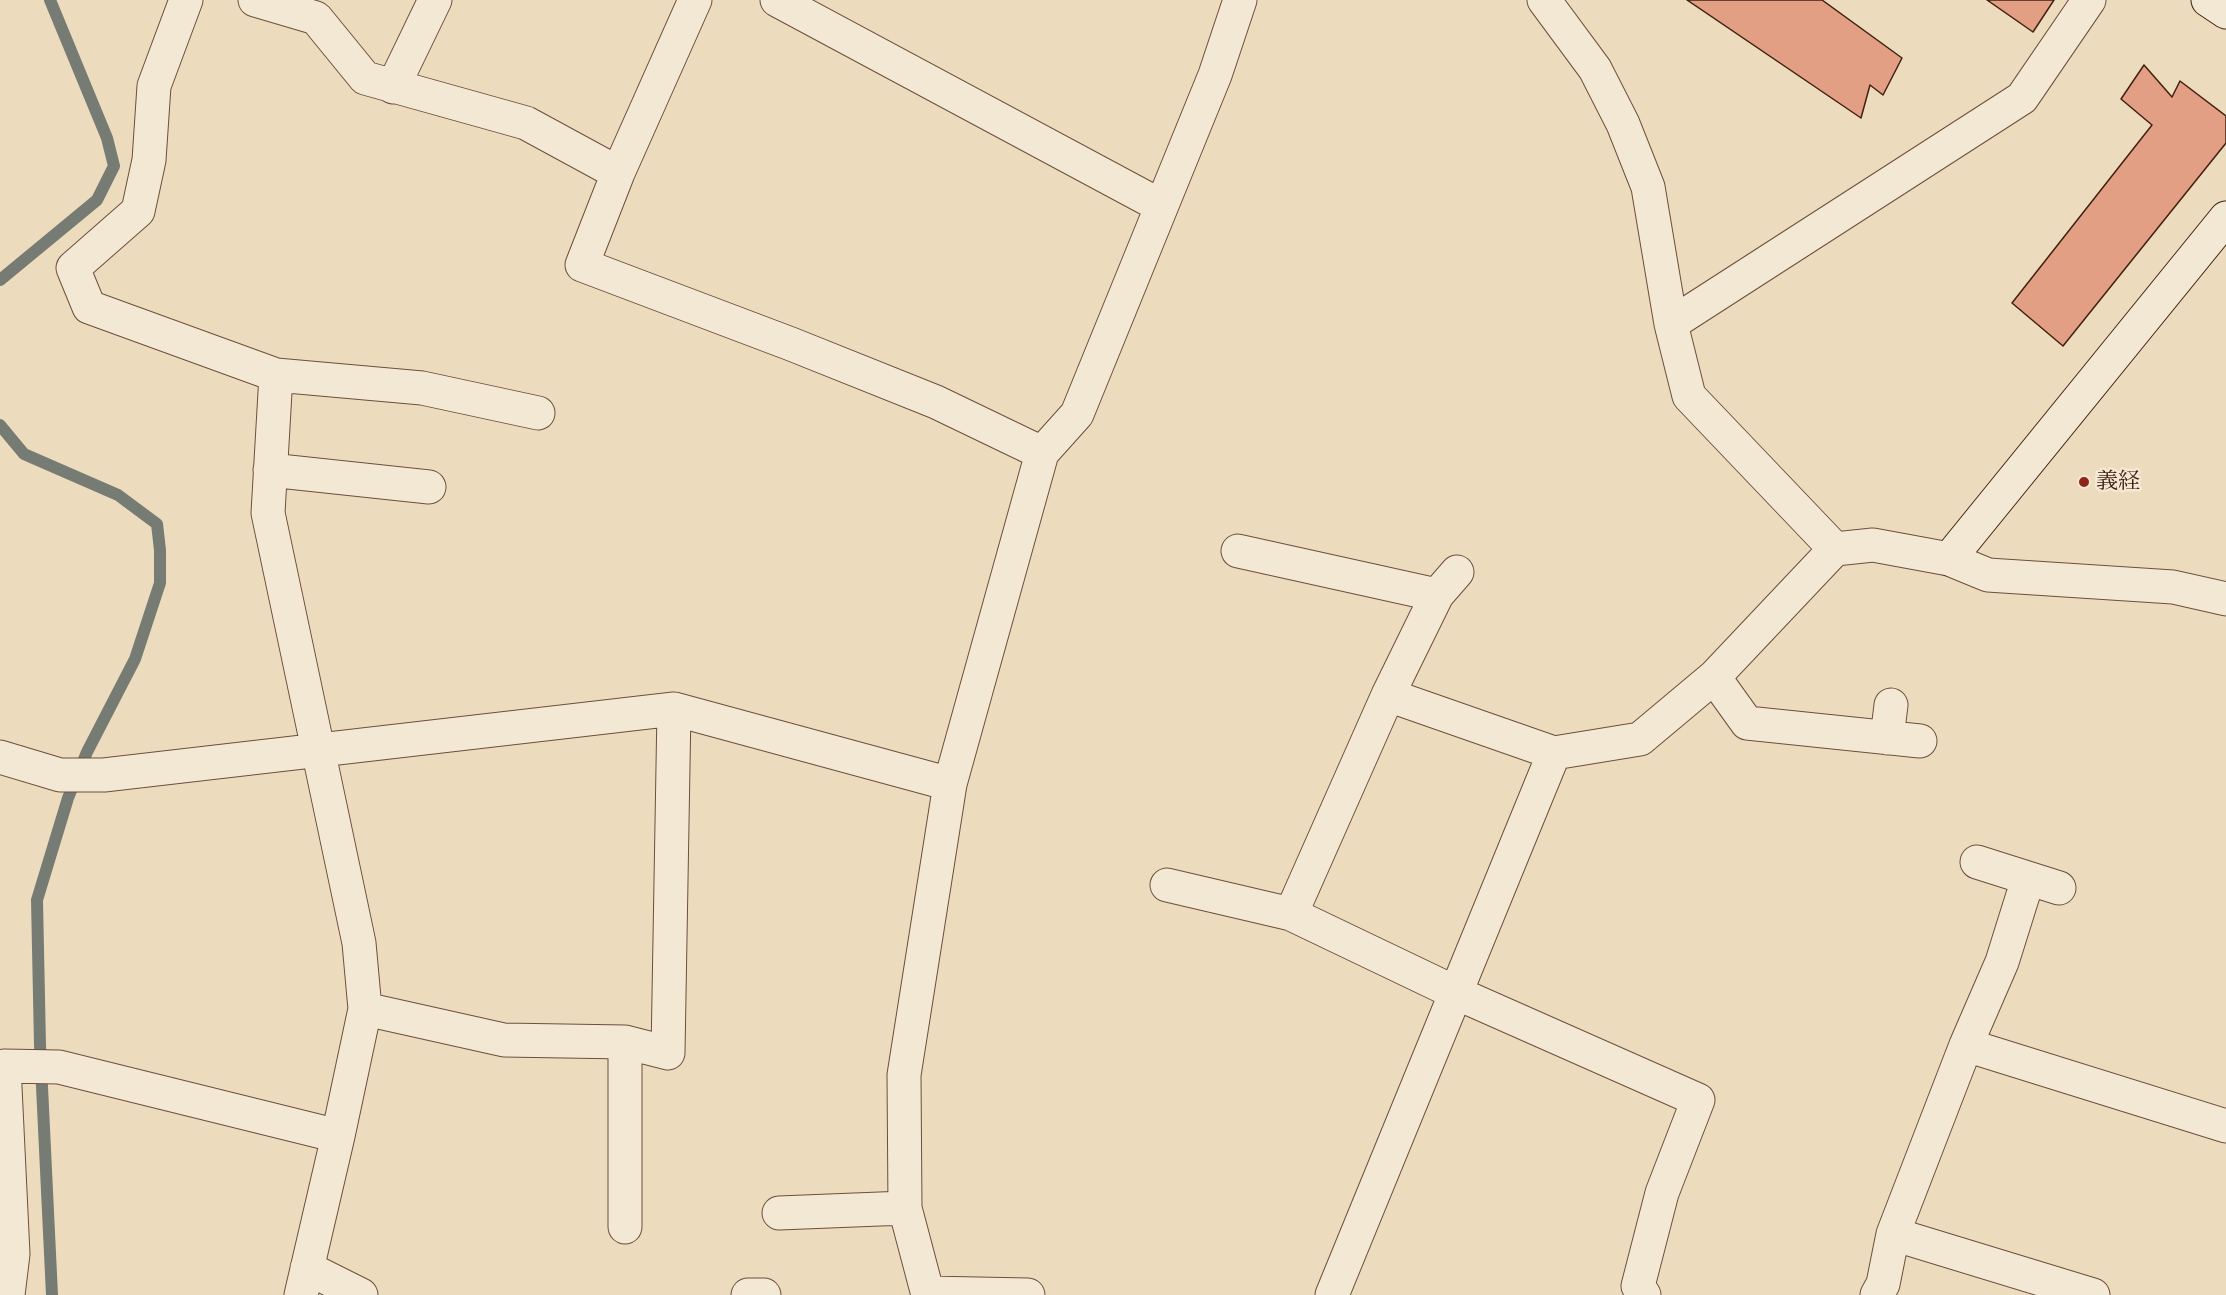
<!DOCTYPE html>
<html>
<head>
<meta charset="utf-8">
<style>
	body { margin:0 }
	canvas { display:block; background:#ecdcbd }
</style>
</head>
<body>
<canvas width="2226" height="1295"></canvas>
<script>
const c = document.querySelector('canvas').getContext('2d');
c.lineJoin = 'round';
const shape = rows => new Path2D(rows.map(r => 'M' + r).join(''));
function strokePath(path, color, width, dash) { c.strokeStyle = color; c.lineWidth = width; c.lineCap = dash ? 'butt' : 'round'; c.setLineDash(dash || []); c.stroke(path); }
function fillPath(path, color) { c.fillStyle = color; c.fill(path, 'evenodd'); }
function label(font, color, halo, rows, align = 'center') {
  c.font = font + ' "Old Standard TT","Noto Serif JP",serif'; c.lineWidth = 5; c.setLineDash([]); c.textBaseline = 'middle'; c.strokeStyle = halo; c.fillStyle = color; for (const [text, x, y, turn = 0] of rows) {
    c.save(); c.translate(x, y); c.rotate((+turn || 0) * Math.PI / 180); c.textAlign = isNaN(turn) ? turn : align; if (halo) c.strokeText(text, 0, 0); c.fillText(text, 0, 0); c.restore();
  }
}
strokePath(shape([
	[0,280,97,200,114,166,107,138,50,0],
	[0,425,24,454,118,495,157,524,160,550,160,583,135,659,87,752,68,798,37,900,40,1045,52,1295]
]), '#767c74', 12);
const building = shape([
	[1687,0,1822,0,1902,58,1883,95,1870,85,1861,118,1687,0],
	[1987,0,2054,0,2033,32,1987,0],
	[2144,65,2172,97,2180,81,2226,116,2226,143,2063,346,2012,303,2152,125,2121,99,2144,65]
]);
fillPath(building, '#e39f84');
strokePath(building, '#422011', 1.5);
const street = shape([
	[186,0,154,86,149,160,138,211,73,268,89,307,276,375,422,388,538,413],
	[255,0,316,18,365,78,526,123,618,173],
	[695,0,618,173,582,265,791,344,936,402,1042,453],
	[777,0,1161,206],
	[1544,0,1595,69,1623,124,1648,187,1671,324,1689,396,1835,549],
	[393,87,435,0],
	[1671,324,2022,98,2089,0],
	[276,375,268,513,359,943,365,1009,504,1040,625,1042,668,1053,674,709],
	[270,470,429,487],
	[1238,551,1437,595],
	[1714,677,1747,723,1920,741],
	[1388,695,1554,753,1640,739,1714,677,1835,549,1873,545,1949,559,1988,575,2173,587,2226,599],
	[1887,738,1891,705],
	[0,757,60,775,104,775,674,709,950,784],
	[1977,862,2059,888],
	[1167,885,1291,914,1454,992,1698,1100,1662,1193,1638,1286,1644,1295],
	[1291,914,1388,695,1437,595,1457,572],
	[625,1042,625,1227],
	[1966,1045,2226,1126],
	[779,1213,905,1208],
	[1893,1234,1966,1045,2002,962,2028,879],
	[307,1268,361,1295],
	[928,1293,1028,1295],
	[8,1295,13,1254,4,1066,59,1067,338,1136,365,1009],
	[301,1295,338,1136],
	[748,1295,764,1295],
	[928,1295,905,1208,904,1075,950,784,1042,453,1077,414,1215,75,1240,0],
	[1332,1295,1554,753],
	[1877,1295,1883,1284,1893,1234,2093,1295]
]);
const secondary = shape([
	[2208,0,2226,12],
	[1949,559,2226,218]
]);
strokePath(street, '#6c4f3c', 35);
strokePath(secondary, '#422011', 35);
strokePath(street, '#f3e8d4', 33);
strokePath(secondary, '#f3e8d4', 33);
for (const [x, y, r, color] of [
	[2084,482,6,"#8f2418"]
]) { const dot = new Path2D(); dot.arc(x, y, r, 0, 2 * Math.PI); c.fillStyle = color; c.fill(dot); strokePath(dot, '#f3e8d4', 2); }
label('22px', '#422011', '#f3e8d4', [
	["義経",2096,482]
], 'left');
</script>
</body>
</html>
